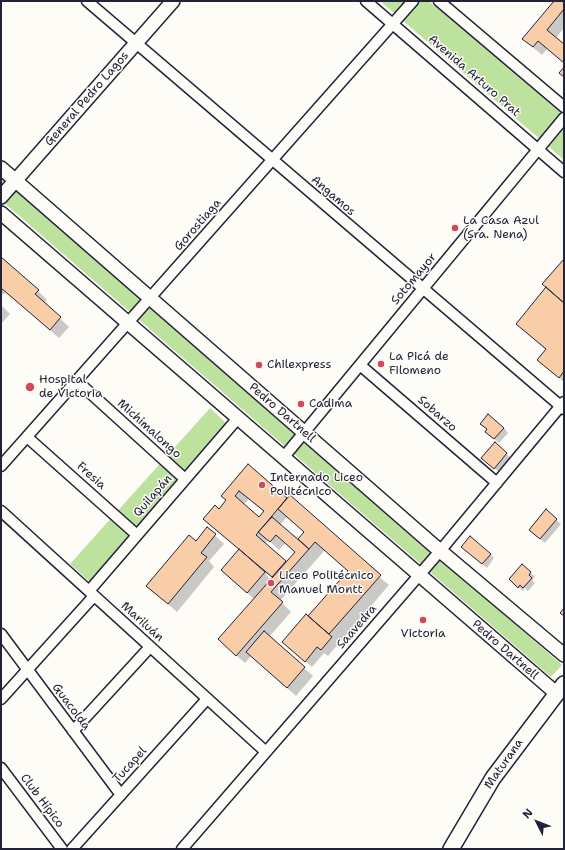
<!DOCTYPE html>
<html>
<head>
<meta charset="utf-8">
<style>
	body { margin:0 }
	#map { position:relative; width:565px; height:850px; overflow:hidden; background:#fdfcf7; font-family:"Shantell Sans",sans-serif }
	canvas { display:block }
	.frame { position:absolute; inset:0; border:2px solid #22223b; pointer-events:none }
	.north { position:absolute; left:517px; top:802px; width:40px; height:40px; -webkit-text-stroke:3px #fdfcf7; paint-order:stroke; rotate:312deg; font-size:11px; font-weight:700; line-height:16px; text-align:center; color:#22223b }
	.north::after { content:''; display:block; margin:auto; width:14px; height:18px; background:#22223b; clip-path:polygon(50% 0,100% 100%,50% 72%,0 100%) }
</style>
</head>
<body>
<div id="map">
<canvas width="565" height="850"></canvas>
<div class="frame"></div>
<div class="north">N</div>
</div>
<script>
const c = document.querySelector('canvas').getContext('2d');
c.lineJoin = 'round';
function fillPath(path, color) { c.fillStyle = color; c.fill(path, 'evenodd'); }
const shape = rows => new Path2D(rows.map(r => 'M' + r).join(''));
function strokePath(path, color, width, dash) { c.strokeStyle = color; c.lineWidth = width; c.lineCap = dash ? 'butt' : 'round'; c.setLineDash(dash || []); c.stroke(path); }
function label(font, color, halo, rows, align = 'center') {
  c.font = font + ' "Shantell Sans",sans-serif'; c.lineWidth = 3; c.setLineDash([]); c.textBaseline = 'middle'; c.strokeStyle = halo; c.fillStyle = color; for (const [text, x, y, turn = 0] of rows) {
    c.save(); c.translate(x, y); c.rotate((+turn || 0) * Math.PI / 180); c.textAlign = isNaN(turn) ? turn : align; if (halo) c.strokeText(text, 0, 0); c.fillText(text, 0, 0); c.restore();
  }
}
fillPath(shape([
	[380,1,429,1,564,116,564,160],
	[1,175,562,665,551,677,1,200],
	[210,408,226,423,90,582,70,564]
]), '#bde29d');
fillPath(shape([
	[555,1,564,2,564,28,556,38,564,45,564,63,547,49,542,55,523,39],
	[1,259,38,291,47,300,44,303,69,327,59,338,6,292,3,295,1,293],
	[564,261,564,382,538,360,546,350,517,324,547,287],
	[1,305,10,314,1,324],
	[504,428,508,433,499,443,491,436],
	[495,444,511,458,499,472,487,462],
	[248,466,389,585,328,656,324,653,312,667,290,648,349,572,325,550,280,601,291,612,269,637,313,676,296,696,251,656,245,663,228,648,254,599,222,570,240,550,213,527,219,510,227,501],
	[249,499,264,512,259,518,243,505],
	[287,517,305,533,298,541,280,525],
	[268,540,279,550,285,543,296,552,286,563,264,544],
	[267,574,273,578,271,580,266,575],
	[546,511,561,524,545,543,534,534],
	[207,528,224,544,209,561,214,567,177,612,147,586,196,542],
	[466,551,490,554,494,558,487,568],
	[522,566,535,577,532,580,535,583,528,591,525,588,523,591,514,583]
]), '#0003');
const building = shape([
	[554,1,564,1,564,9,547,30,564,44,564,63,538,41,533,47,522,39,554,1],
	[564,67,564,77,559,73,564,67],
	[1,257,39,290,35,294,61,317,50,330,1,288,1,257],
	[564,259,564,303,542,284,564,259],
	[546,287,564,303,564,371,559,378,537,360,546,349,516,324,546,287],
	[488,414,504,428,494,439,485,432,487,429,480,424,488,414],
	[495,442,507,453,494,469,481,458,495,442],
	[248,464,287,498,256,535,286,561,272,577,203,519,215,505,219,509,226,500,221,496,248,464],
	[239,491,264,511,259,517,235,496,239,491],
	[290,495,381,575,329,634,308,616,348,571,315,542,309,549,298,539,304,532,278,509,290,495],
	[546,509,557,519,540,539,529,530,546,509],
	[272,517,309,549,271,592,283,602,236,656,218,639,295,552,276,535,270,542,258,532,272,517],
	[207,527,216,534,201,553,207,557,168,604,146,586,189,535,196,541,207,527],
	[470,536,491,554,482,564,461,547,470,536],
	[239,549,265,572,247,593,221,570,239,549],
	[522,564,531,572,529,575,532,578,523,588,520,585,518,588,509,579,522,564],
	[564,608,564,616,560,613,564,608],
	[306,614,332,637,321,650,317,647,305,662,282,642,306,614],
	[264,631,305,667,287,688,246,652,264,631]
]);
fillPath(building, '#f8cda7');
strokePath(building, '#22223b', 1);
const minor = shape([
	[87,1,564,409],
	[366,1,564,172],
	[439,1,564,107],
	[360,365,497,483],
	[77,381,185,479],
	[27,437,137,535],
	[283,458,564,118],
	[1,466,413,1],
	[1,511,266,752],
	[89,591,238,418],
	[1,634,121,795],
	[1,699,94,596],
	[73,731,150,647],
	[1,768,62,849],
	[72,849,207,699],
	[182,849,440,551,564,402]
]);
const major = shape([
	[1,168,432,544,564,655],
	[1,197,173,1],
	[1,213,556,693]
]);
const highway = shape([
	[451,849,493,778,564,684]
]);
strokePath(minor, '#22223b', 13);
strokePath(major, '#22223b', 16);
strokePath(highway, '#22223b', 18);
strokePath(minor, '#fdfcf7', 10);
strokePath(major, '#fdfcf7', 13);
strokePath(highway, '#fdfcf7', 15);
for (const [x, y, r, color] of [
	[455,228,4,"#d1495b"],
	[381,364,4,"#d1495b"],
	[259,365,4,"#d1495b"],
	[30,387,5,"#d1495b"],
	[301,404,4,"#d1495b"],
	[262,485,4,"#d1495b"],
	[271,583,4,"#d1495b"],
	[423,620,4,"#d1495b"]
]) { const dot = new Path2D(); dot.arc(x, y, r, 0, 2 * Math.PI); c.fillStyle = color; c.fill(dot); strokePath(dot, '#fdfcf7', 1.5); }
label('12px', '#22223b', '#fdfcf7', [
	["Avenida Arturo Prat",474,76,41],
	["General Pedro Lagos",87,99,-49],
	["Angamos",333,196,41],
	["Gorostiaga",198,225,-49],
	["Sotomayor",414,279,-50],
	["Pedro Dartnell",282,413,41],
	["Sobarzo",437,414,41],
	["Michimalongo",149,429,42],
	["Fresia",91,476,42],
	["Quilapán",153,496,-49],
	["Mariluán",142,622,42],
	["Saavedra",357,627,-49],
	["Pedro Dartnell",505,650,41],
	["Guacolda",71,707,53],
	["Maturana",504,764,-55],
	["Tucapel",130,765,-48],
	["Club Hípico",42,801,53]
]);
label('12px', '#22223b', '#fdfcf7', [
	["La Casa Azul",463,221],
	["(Sra. Nena)",463,235],
	["La Picá de",389,357],
	["Filomeno",389,371],
	["Chilexpress",267,365],
	["Hospital",39,380],
	["de Victoria",39,394],
	["Cadima",309,404],
	["Internado Liceo",270,478],
	["Politécnico",270,492],
	["Liceo Politécnico",279,576],
	["Manuel Montt",279,590],
	["Victoria",423,634,"center"]
], 'left');
</script>
</body>
</html>
